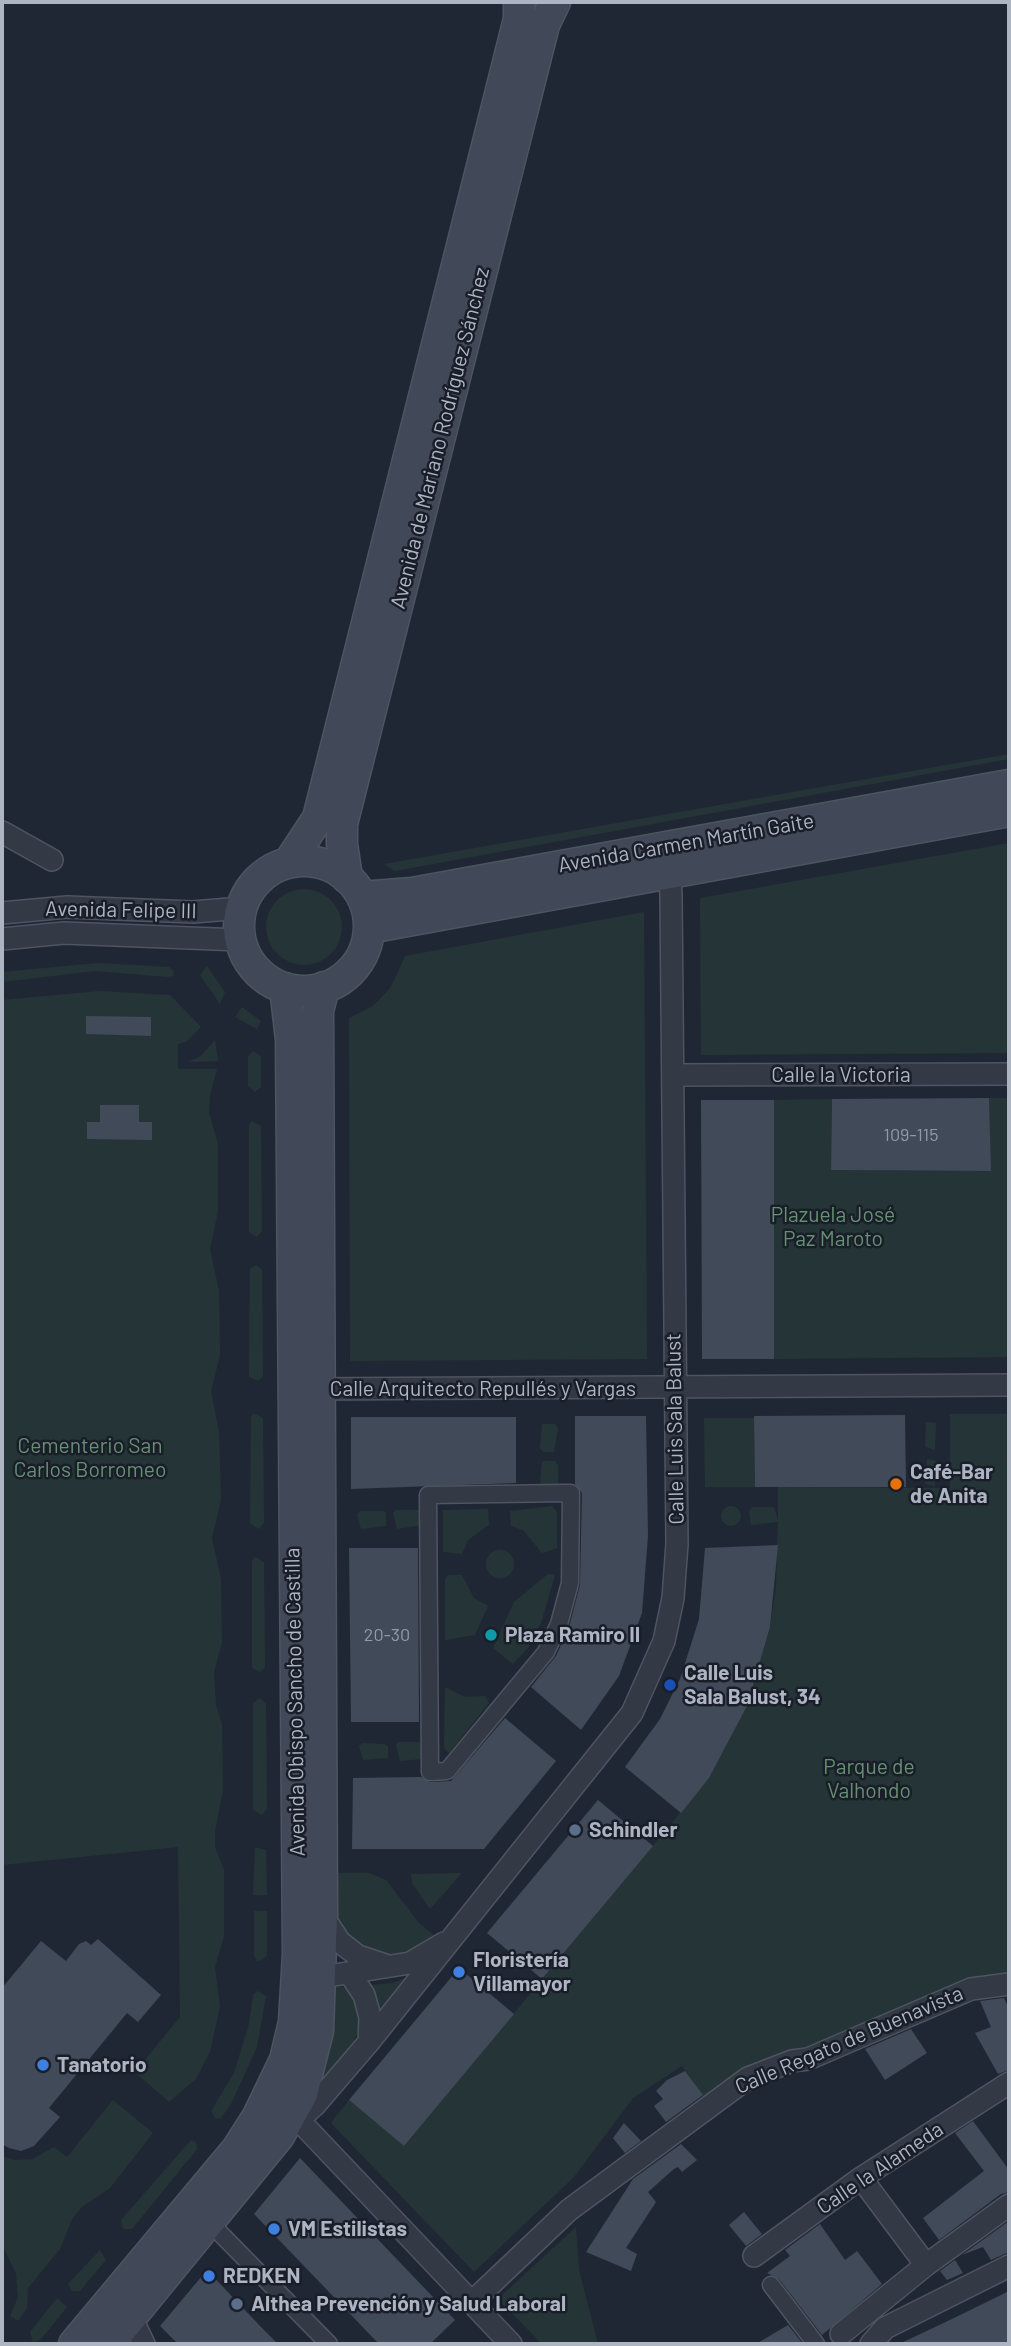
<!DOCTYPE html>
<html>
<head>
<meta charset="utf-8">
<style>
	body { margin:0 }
	#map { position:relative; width:1011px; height:2346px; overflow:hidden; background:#202734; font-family:Barlow,sans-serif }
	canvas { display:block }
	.frame { position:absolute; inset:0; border:4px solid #adb4c2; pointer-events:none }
</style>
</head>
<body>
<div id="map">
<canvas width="1011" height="2346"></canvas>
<div class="frame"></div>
</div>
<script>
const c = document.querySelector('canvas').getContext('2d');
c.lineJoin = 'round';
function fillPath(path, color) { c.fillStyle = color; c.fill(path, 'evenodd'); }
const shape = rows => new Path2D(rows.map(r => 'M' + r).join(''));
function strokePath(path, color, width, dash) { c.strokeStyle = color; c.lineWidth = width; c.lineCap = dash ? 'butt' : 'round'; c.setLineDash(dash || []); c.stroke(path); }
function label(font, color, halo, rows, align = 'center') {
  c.font = font + ' Barlow,sans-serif'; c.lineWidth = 5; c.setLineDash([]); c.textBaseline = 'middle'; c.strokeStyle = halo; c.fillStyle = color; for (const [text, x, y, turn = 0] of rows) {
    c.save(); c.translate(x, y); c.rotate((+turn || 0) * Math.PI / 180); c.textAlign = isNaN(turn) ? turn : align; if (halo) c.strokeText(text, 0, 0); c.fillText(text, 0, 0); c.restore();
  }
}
fillPath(shape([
	[1009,754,1009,759,395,871,384,864],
	[1009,843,1009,1053,701,1055,700,898],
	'266 927a38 38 0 1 1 76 0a38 38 0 1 1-76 0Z',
	[644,912,647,1359,350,1361,349,1018,373,1006,391,987,405,956],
	[98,963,169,967,174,971,173,976,168,977,95,971,2,982,2,972],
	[207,966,225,992,220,1004,200,975],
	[100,991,170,995,201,1027,187,1041,178,1044,178,1069,217,1069,210,1095,209,1112,218,1144,218,1211,210,1249,219,1291,220,1355,211,1391,219,1432,221,1500,212,1538,221,1579,222,1643,214,1672,216,1705,222,1724,223,1790,215,1831,215,1847,224,1870,224,1936,215,1967,220,2006,210,2052,196,2079,169,2102,135,2072,180,2017,178,1847,2,1865,2,1000],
	[242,1007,261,1021,257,1029,235,1017],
	[215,1040,218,1061,188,1062,201,1056],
	[253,1051,261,1056,261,1087,255,1092,248,1086,248,1056],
	[989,1098,1009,1098,1009,1357,774,1359,773,1100,832,1099,831,1170,990,1171],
	[252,1121,261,1126,262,1231,257,1237,249,1232,249,1125],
	[256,1265,262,1270,263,1376,258,1381,249,1377,250,1269],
	[253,1413,263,1418,264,1523,259,1529,250,1524,251,1417],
	[950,1414,1009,1414,1009,1977,725,2083,704,2097,682,2066,633,2098,574,2177,474,2272,331,2123,349,2100,404,2146,709,1778,747,1706,770,1627,776,1588,778,1522,751,1525,749,1511,752,1507,774,1507,778,1521,778,1487,950,1488],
	[704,1418,754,1418,755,1487,705,1487],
	[926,1422,936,1423,935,1450,925,1447],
	[542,1424,555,1424,558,1428,554,1452,543,1452,540,1448],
	[927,1459,936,1461,935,1486,925,1484],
	[542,1461,555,1461,558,1465,558,1486,543,1489,540,1485],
	'721 1516a10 10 0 1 1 20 0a10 10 0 1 1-20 0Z',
	[552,1506,557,1512,557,1548,542,1553,523,1530,511,1526,510,1511],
	[488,1509,489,1525,468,1540,462,1554,443,1552,443,1510],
	[396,1510,419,1510,422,1512,422,1525,397,1529,393,1513],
	[360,1511,383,1511,386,1513,386,1526,361,1529,357,1514],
	'486 1564a14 14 0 1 1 28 0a14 14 0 1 1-28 0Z',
	[255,1557,264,1562,265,1667,260,1672,252,1668,252,1561],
	[548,1574,555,1575,541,1623,528,1648,513,1664,493,1648,514,1602],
	[448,1575,462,1575,474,1598,488,1606,475,1635,445,1640,445,1579],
	[445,1687,465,1697,485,1696,489,1703,449,1753,444,1748],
	[260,1698,266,1704,267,1809,262,1815,253,1810,253,1703],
	[399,1742,421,1742,424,1744,423,1759,400,1761,396,1745],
	[362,1743,384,1744,388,1746,388,1758,363,1760,359,1746],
	[255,1847,266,1850,267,1895,253,1895],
	[333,1873,369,1873,386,1880,419,1923,435,1936,423,1946,401,1955,372,1953,350,1940,342,1928,337,1917],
	[462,1873,430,1909,412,1883,411,1874],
	[254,1911,267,1911,267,1955,262,1960,257,1961,254,1955],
	[410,1976,380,2009,371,1985,393,1983],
	[336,1986,344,1987,352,1994,362,2021,352,2046,314,2089,332,2028],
	[257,1991,266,1996,257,2047,231,2104,221,2118,216,2119,211,2111,234,2073,249,2024,253,1995],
	[113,2100,153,2133,110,2188,82,2207,72,2219,60,2249,28,2288,27,2308,18,2321,10,2316,18,2297,16,2273,2,2245,2,2156,15,2160,33,2159,54,2147,67,2157],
	[191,2140,196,2142,197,2149,132,2229,123,2229,121,2220],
	[576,2227,579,2270,598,2344,542,2344,502,2303,502,2295],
	[100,2250,106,2260,80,2291,72,2291,68,2284],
	[57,2298,67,2307,41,2339,33,2342,30,2332]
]), '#253537');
fillPath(shape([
	[86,1016,151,1017,151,1036,86,1034],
	[989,1098,991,1171,831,1170,832,1099],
	[701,1100,774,1100,774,1359,702,1359],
	[100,1105,139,1105,139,1122,152,1122,152,1140,87,1139,87,1122,100,1122],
	[905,1415,906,1487,755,1487,754,1416],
	[575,1416,646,1416,648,1536,642,1613,619,1676,581,1730,531,1687,556,1656,569,1627,580,1585,582,1493,575,1484],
	[351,1417,516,1417,516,1483,351,1489],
	[778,1545,770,1627,747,1706,709,1778,681,1813,625,1767,660,1719,680,1679,699,1619,705,1548],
	[349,1548,418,1548,419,1722,351,1722],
	[505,1718,556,1761,484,1849,352,1849,353,1778,421,1777,430,1782,451,1781],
	[598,1800,653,1846,542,1979,487,1933],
	[98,1939,161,1995,138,2022,127,2013,49,2108,60,2117,34,2146,21,2151,9,2148,2,2144,2,1988,41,1941,66,1961,79,1944,86,1941,91,1945],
	[459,1968,514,2014,404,2146,349,2100],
	[1004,1998,1009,2009,1009,2070,998,2074,975,2033,991,2027,980,2001],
	[911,2029,927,2053,885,2080,865,2049],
	[685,2071,703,2095,666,2122,654,2106,663,2099,656,2091,667,2080],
	[973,2121,1009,2170,1009,2192,1001,2194,939,2240,923,2218,984,2171,955,2133],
	[624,2123,641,2141,625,2153,613,2138],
	[681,2144,697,2160,682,2172,678,2167,674,2169,648,2192,656,2202,626,2248,637,2254,631,2271,586,2252,633,2179],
	[300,2158,455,2320,430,2344,379,2344,254,2214],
	[744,2212,762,2234,746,2246,729,2225],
	[1009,2221,1009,2252,991,2260,983,2247,962,2255],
	[820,2224,845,2260,857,2251,882,2284,822,2335,779,2279,767,2273,790,2256,785,2250],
	[955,2260,963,2273,947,2280,940,2271],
	[207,2270,262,2328,278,2344,178,2344,160,2326],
	[1009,2291,1009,2344,899,2344,952,2319],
	[788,2325,803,2344,756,2344]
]), '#414a58');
const pedestrian = shape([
	[566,1493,571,1493,570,1583,559,1624,546,1652,447,1771,430,1772,428,1495,566,1493],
	[210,2223,329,2344],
	[771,2285,816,2344]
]);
const minor = shape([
	[2,832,52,860],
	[2,913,67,907,193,912,241,908],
	[2,939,64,933,240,940],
	[673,1075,1009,1074],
	[308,1389,1009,1385],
	[322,1915,340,1942,358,1956,388,1966],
	[350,1974,364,1995,370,2017,369,2042],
	[309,1983,322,1977,410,1963,444,1943],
	[293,2114,307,2112,315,2105,369,2042,632,1713,664,1641,673,1598,677,1544,671,896,670,873,664,861],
	[293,2114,511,2344],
	[861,2178,926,2265],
	[754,2256,861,2178,1009,2083],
	[472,2302,569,2210,748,2078,792,2061,808,2059,971,1989,1009,1984],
	[131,2317,144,2344],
	[841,2334,926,2265,1009,2205],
	[871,2344,885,2328,1009,2266]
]);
const secondary = shape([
	'239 926a65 65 0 1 1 130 0a65 65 0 1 1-130 0Z',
	[289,862,318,818,519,19,519,2],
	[347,878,342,844,342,824,544,25,555,2],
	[362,897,412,893,1009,785],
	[369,928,1009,811],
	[74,2344,237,2149,258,2116,285,2060,294,2022,298,1954,291,1039,285,988],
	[109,2344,279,2136,302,2094,318,2031,322,1915,318,1011,324,987]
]);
strokePath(pedestrian, '#4e5460', 19);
strokePath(minor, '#4e5460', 24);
strokePath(secondary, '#4e5460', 33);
strokePath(pedestrian, '#333945', 16);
strokePath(minor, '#333945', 21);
strokePath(secondary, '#414857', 30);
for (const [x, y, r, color] of [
	[896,1484,7,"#e8710a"],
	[491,1635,7,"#0f9aa8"],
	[670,1685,7,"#1a4fb4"],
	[575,1830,7,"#5c6f8a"],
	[459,1972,7,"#3f7fe0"],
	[43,2065,7,"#3f7fe0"],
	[274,2229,7,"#3f7fe0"],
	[209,2276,7,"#3f7fe0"],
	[237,2304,7,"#5c6f8a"]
]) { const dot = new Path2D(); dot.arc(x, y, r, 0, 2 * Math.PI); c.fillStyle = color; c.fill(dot); strokePath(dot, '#191e29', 2.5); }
label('18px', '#929aa8', null, [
	["109-115",911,1135],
	["20-30",387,1635]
]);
label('21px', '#adb4c2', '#191e29', [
	["Avenida de Mariano Rodríguez Sánchez",440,438,-76],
	["Avenida Carmen Martín Gaite",686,843,-10],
	["Avenida Felipe III",121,910,1],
	["Calle la Victoria",841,1075],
	["Calle Arquitecto Repullés y Vargas",483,1389],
	["Calle Luis Sala Balust",675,1429,-91],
	["Avenida Obispo Sancho de Castilla",295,1702,-91],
	["Calle Regato de Buenavista",849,2040,-23],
	["Calle la Alameda",880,2168,-34]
]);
label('21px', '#669072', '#191e29', [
	["Plazuela José",833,1215],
	["Paz Maroto",833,1239],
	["Cementerio San",90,1446],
	["Carlos Borromeo",90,1470],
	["Parque de",869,1767],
	["Valhondo",869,1791]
]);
label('bold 21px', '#adb4c2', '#191e29', [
	["Café-Bar",910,1472],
	["de Anita",910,1496],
	["Plaza Ramiro II",505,1635],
	["Calle Luis",684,1673],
	["Sala Balust, 34",684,1697],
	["Schindler",589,1830],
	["Floristería",473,1960],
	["Villamayor",473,1984],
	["Tanatorio",57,2065],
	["VM Estilistas",288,2229],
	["REDKEN",223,2276],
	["Althea Prevención y Salud Laboral",251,2304]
], 'left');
</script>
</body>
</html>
